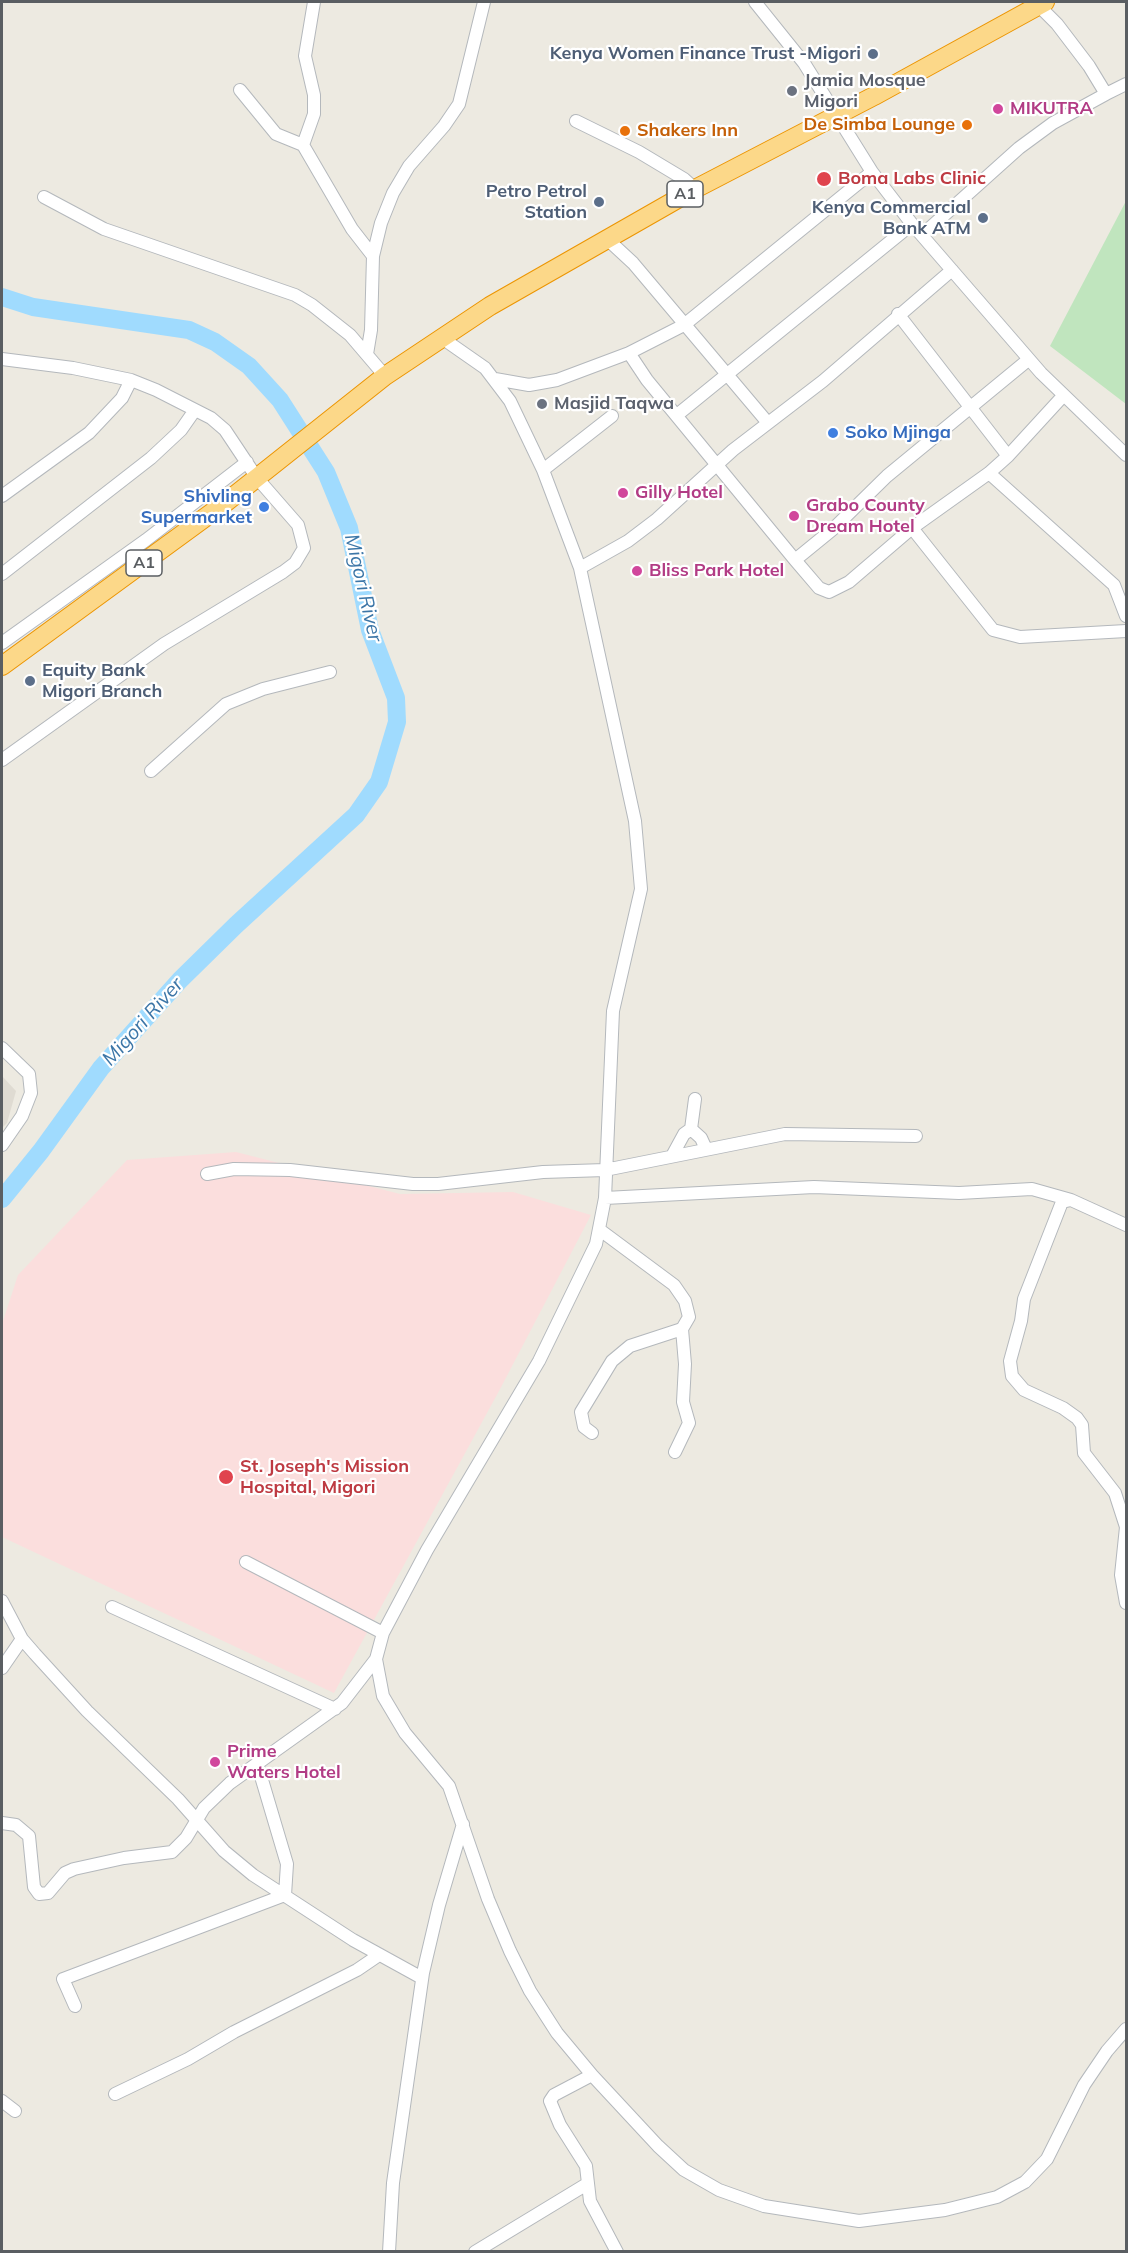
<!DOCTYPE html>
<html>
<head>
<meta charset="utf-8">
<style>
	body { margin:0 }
	#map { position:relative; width:1128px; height:2253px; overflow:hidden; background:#edeae1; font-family:Mulish,sans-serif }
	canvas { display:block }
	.frame { position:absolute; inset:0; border:3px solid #5a5e62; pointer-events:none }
</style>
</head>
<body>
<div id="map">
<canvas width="1128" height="2253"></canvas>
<div class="frame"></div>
</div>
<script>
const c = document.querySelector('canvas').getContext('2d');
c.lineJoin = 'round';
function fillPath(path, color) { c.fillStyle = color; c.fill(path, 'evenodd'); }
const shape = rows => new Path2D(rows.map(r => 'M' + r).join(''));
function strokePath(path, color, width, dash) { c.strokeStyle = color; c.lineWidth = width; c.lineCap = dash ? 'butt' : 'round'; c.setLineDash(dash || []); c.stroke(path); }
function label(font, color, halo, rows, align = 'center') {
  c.font = font + ' Mulish,sans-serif'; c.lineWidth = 4.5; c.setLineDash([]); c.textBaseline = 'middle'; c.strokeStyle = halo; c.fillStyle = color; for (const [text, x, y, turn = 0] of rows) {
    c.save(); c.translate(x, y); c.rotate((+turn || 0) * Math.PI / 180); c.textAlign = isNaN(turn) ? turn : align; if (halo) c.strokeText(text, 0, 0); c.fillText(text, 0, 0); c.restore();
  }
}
fillPath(shape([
	[2,1076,16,1091,7,1123,2,1128]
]), '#dfdbd2');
fillPath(shape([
	[236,1152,400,1194,513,1192,591,1215,499,1391,334,1693,2,1537,2,1324,18,1275,127,1160]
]), '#fbdedd');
fillPath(shape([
	[1126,201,1126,404,1050,346]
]), '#c0e5be');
strokePath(shape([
	[2,297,33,307,189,330,215,342,249,366,280,400,326,472,349,528,370,630,396,698,397,722,379,782,356,815,236,925,180,980,101,1068,41,1151,2,1199]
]), '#a0dbfe', 18);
const minor = shape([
	[314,2,305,56,314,95,314,114,303,145,352,229,373,256],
	[755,2,804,63,872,172,912,224,1041,373,1126,455],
	[1038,5,1057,24,1089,66,1106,94,1126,84],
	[240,90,276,134,303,145],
	[576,121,639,152,684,179,695,189],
	[44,197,104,229,295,295,312,305,350,335,385,376],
	[922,235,1019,148,1053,123,1106,94],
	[606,238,633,263,768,423],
	[898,314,1008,456],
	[442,338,485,368,510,401,543,470,580,568,635,821,641,889,613,1011,605,1198,596,1244,539,1361,427,1550,383,1633,376,1659,383,1696,405,1733,449,1786,488,1899,510,1951,530,1991,557,2033,592,2075,658,2146,684,2170,719,2190,764,2206,859,2221,945,2210,997,2197,1025,2182,1047,2159,1084,2085,1107,2051,1126,2029],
	[629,353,647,380,795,560,819,588,829,592,849,582,912,528,989,473,1008,456,1063,396],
	[367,354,371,330,373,256,381,223,393,193,409,166,444,126,459,104,484,2],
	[2,359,73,368,131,380,156,390,211,418,225,430,257,478,298,525,304,548,295,563,283,572,164,644,2,760],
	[495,379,529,385,557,380,629,353,684,325,872,172],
	[677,415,912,224],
	[543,470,612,416],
	[989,473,1114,585,1126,616],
	[2,496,89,433,122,398,131,380],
	[912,528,993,630,1020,637,1126,631],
	[795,560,833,529,887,476,1028,360],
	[580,568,628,541,657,519,733,450,823,381,952,270],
	[2,574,151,458,181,430,195,410],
	[2,643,146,540,247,462],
	[151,771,226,704,263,689,330,672],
	[2,1048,29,1074,31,1093,22,1116,2,1145],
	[691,1129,701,1138,706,1149],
	[672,1156,684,1134,691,1129,695,1099],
	[207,1174,234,1169,290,1170,413,1184,438,1184,543,1172,605,1170,785,1134,916,1136],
	[605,1198,814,1187,959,1193,1032,1189,1071,1200],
	[1126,1225,1071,1200,1062,1202,1024,1299,1021,1321,1010,1361,1012,1376,1024,1390,1063,1408,1077,1418,1082,1425,1084,1453,1115,1493,1126,1527,1121,1575,1126,1603],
	[592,1433,584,1427,581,1412,612,1361,630,1346,682,1329,689,1317,685,1301,674,1285,600,1230],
	[675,1452,689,1423,683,1402,685,1364,682,1329],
	[246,1562,383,1633],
	[2,1601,22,1639,35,1654,87,1711,178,1799,224,1851,253,1875,353,1940,422,1978],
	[112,1607,335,1709],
	[2,1668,22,1639],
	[2,1823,16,1825,29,1836,34,1887,39,1894,48,1893,65,1873,74,1869,124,1858,172,1852,186,1838,204,1808,230,1783,342,1703,376,1659],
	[75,2006,63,1979,285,1895,287,1864,257,1763],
	[592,2075,554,2095,550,2101,560,2125,586,2166,590,2201,617,2252],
	[115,2094,188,2059,234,2032,357,1970,379,1955],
	[2,2101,15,2111],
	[389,2252,393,2183,423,1973,439,1905,463,1824],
	[475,2252,587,2184]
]);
const highway = shape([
	[2,666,225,503,385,376,490,306,695,189,874,96,1045,2]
]);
strokePath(minor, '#b4b8bc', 14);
strokePath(highway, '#ec9502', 20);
strokePath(minor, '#fff', 12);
strokePath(highway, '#fcd889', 18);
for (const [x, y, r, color] of [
	[873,54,6,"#5c6f8a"],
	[792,91,6,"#6b7280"],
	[998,109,6,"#d1479c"],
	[967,125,6,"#e8710a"],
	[625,131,6,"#e8710a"],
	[824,179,8,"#e0444e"],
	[599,202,6,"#5c6f8a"],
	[983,218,6,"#5c6f8a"],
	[542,404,6,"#6b7280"],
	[833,433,6,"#3f7fe0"],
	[623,493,6,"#d1479c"],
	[264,507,6,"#3f7fe0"],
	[794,516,6,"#d1479c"],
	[637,571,6,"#d1479c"],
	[30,681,6,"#5c6f8a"],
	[226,1477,8,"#e0444e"],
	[215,1762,6,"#d1479c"]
]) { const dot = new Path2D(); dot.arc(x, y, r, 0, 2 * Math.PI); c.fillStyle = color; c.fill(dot); strokePath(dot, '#fff', 2); }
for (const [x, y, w] of [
	[685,194,36],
	[144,563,36]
]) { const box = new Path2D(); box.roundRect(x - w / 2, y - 13, w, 26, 4.5); c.fillStyle = '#fff'; c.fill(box); strokePath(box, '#5a5e62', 1.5); }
label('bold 16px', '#5a5e62', null, [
	["A1",685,194],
	["A1",144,563]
]);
label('bold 18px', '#4e5e75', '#fff', [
	["Kenya Women Finance Trust -Migori",861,54],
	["Petro Petrol",587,192],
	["Station",587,213],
	["Kenya Commercial",971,208],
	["Bank ATM",971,229],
	["Equity Bank",42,671,"left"],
	["Migori Branch",42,692,"left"]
], 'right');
label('bold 18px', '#5b616d', '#fff', [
	["Jamia Mosque",804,81],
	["Migori",804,102],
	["Masjid Taqwa",554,404]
], 'left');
label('bold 18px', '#b23c85', '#fff', [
	["MIKUTRA",1010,109],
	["Gilly Hotel",635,493],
	["Grabo County",806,506],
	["Dream Hotel",806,527],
	["Bliss Park Hotel",649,571],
	["Prime",227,1752],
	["Waters Hotel",227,1773]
], 'left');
label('bold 18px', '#c56008', '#fff', [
	["De Simba Lounge",955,125],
	["Shakers Inn",637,131,"left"]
], 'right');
label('bold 18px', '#be3a42', '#fff', [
	["Boma Labs Clinic",838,179],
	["St. Joseph's Mission",240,1467],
	["Hospital, Migori",240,1488]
], 'left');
label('bold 18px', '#366cbe', '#fff', [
	["Soko Mjinga",845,433],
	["Shivling",252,497,"right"],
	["Supermarket",252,518,"right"]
], 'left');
label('italic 20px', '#3c76a7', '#fff', [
	["Migori River",363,588,77],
	["Migori River",143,1022,-48]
]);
</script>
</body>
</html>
